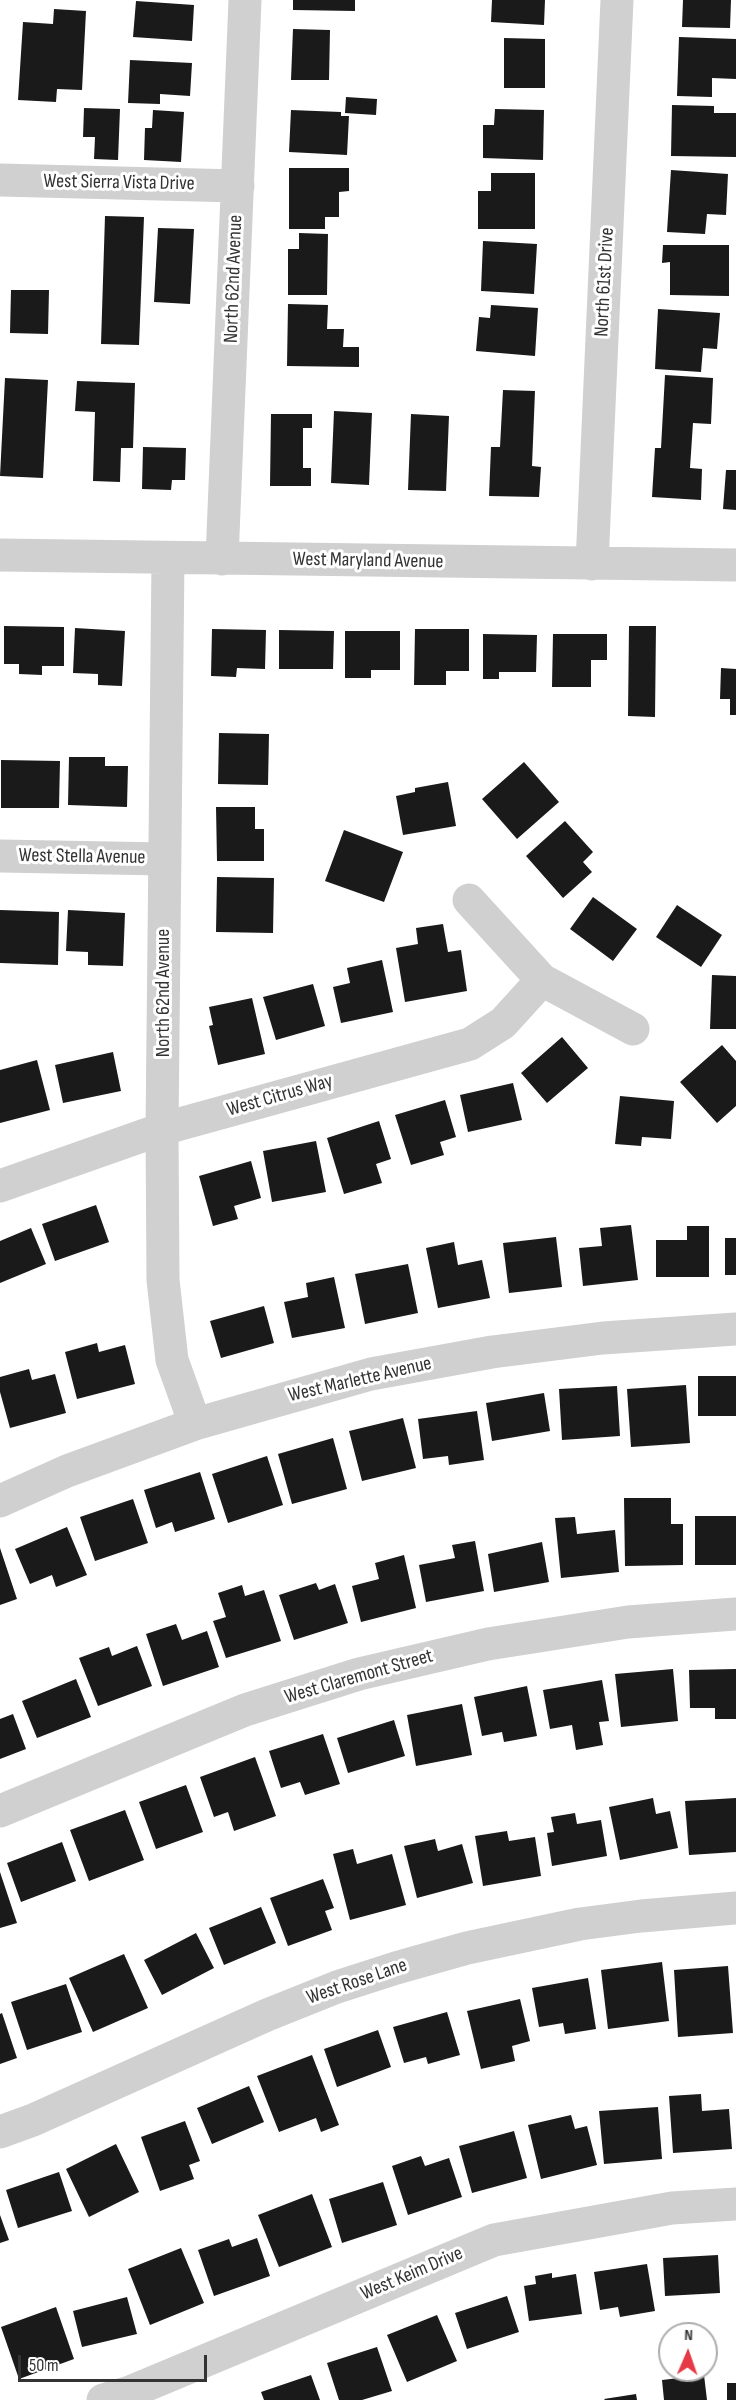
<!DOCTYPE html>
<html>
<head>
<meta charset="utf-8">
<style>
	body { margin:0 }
	#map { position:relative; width:736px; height:2400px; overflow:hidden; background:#fff; font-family:"Sofia Sans Condensed",sans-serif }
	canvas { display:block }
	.north { position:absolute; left:658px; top:2322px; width:60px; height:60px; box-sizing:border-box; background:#fff; border:2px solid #adadad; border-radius:50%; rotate:2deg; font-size:16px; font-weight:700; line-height:24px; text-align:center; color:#333 }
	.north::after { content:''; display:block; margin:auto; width:21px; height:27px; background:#e63946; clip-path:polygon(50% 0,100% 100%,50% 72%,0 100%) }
	.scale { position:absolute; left:18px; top:2355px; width:189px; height:27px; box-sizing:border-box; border:3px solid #333; border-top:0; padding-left:8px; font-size:18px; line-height:21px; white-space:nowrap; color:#333; -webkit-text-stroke:4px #fff; paint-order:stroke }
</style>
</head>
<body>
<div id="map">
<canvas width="736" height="2400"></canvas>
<div class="north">N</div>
<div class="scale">50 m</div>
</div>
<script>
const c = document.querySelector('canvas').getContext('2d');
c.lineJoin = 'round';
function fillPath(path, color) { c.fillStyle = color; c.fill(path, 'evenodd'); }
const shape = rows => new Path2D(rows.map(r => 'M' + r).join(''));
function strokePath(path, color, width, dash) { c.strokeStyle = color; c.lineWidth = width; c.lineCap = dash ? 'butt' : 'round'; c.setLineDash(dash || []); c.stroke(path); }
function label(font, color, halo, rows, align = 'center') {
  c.font = font + ' "Sofia Sans Condensed",sans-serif'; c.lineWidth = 6; c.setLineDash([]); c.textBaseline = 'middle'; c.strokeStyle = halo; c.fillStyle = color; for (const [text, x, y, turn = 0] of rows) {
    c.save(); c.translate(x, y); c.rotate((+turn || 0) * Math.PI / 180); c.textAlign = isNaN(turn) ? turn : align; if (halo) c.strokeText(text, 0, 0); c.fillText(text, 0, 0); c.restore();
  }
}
fillPath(shape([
	[293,0,355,0,355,11,293,10],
	[492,0,545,0,544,25,491,22],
	[683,0,731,0,730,28,682,27],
	[136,1,194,5,192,41,133,37],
	[54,9,86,11,82,90,57,89,56,102,18,100,23,22,53,24],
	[293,29,330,30,329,80,291,80],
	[679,37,736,39,736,79,712,78,712,97,677,96],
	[504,38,545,39,545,88,504,88],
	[130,60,192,63,190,96,160,94,160,104,128,103],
	[346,97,377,99,376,115,345,113],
	[672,105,714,106,714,113,736,113,736,157,671,156],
	[84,108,120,109,118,160,94,159,95,137,83,137],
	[495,109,544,110,543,160,483,158,483,125,494,125],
	[153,110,184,112,181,162,144,160,145,128,152,128],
	[291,110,341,112,341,116,349,116,347,155,289,152],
	[289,168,349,168,349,191,339,192,339,217,325,217,325,229,289,229],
	[671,170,728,174,726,215,707,214,705,234,667,232],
	[491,173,535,173,535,229,478,229,478,191,491,191],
	[105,216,144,217,139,345,101,344],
	[158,228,194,229,190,304,154,302],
	[299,233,328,234,327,295,288,295,288,249,299,249],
	[483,241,537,244,534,294,481,291],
	[663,245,729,245,729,296,670,295,670,262,662,263],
	[11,290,49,290,48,334,10,333],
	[288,304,328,305,327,329,344,329,343,347,359,347,359,367,287,366],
	[491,305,538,308,535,356,476,351,479,317,490,318],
	[658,309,720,313,717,349,703,348,701,372,655,369],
	[665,375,713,378,711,424,693,423,690,468,702,469,701,500,652,497,655,448,661,448],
	[5,378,48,380,43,478,0,476],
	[77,381,135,383,133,448,121,448,120,482,93,481,95,412,75,411],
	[503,390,535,391,532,466,541,467,539,497,489,496,491,447,500,447],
	[334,411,372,413,369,485,331,483],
	[271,414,312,414,312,428,303,428,303,468,311,468,311,486,270,486],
	[411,414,449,416,446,491,408,490],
	[143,447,186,448,185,480,172,480,171,490,142,489],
	[726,470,736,470,736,510,723,509],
	[4,626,64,627,64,666,42,666,42,675,19,674,19,664,4,664],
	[629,626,656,626,655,717,628,716],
	[75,628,125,631,122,686,98,685,98,674,73,673],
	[212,629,266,630,265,669,237,668,236,677,211,676],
	[415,629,469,629,469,671,446,671,446,685,414,685],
	[279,630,334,631,333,669,279,669],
	[345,631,400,631,400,670,371,670,371,678,345,678],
	[483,634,537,635,536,672,499,672,499,679,483,679],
	[553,634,607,634,607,660,591,660,591,687,552,687],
	[721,668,736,669,736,715,730,715,730,699,720,699],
	[219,733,269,734,268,785,218,784],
	[69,757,105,757,105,766,128,766,127,807,68,805],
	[1,760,60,761,59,808,1,808],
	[524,762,559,802,517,839,482,799],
	[448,782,456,826,403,835,396,796,415,792,415,788],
	[216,807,255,807,255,829,264,829,264,861,217,861],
	[565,821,593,852,583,862,592,872,563,898,526,856],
	[344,830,403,852,384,902,325,881],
	[217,877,274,878,273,933,216,932],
	[593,897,637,929,613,961,570,929],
	[677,905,722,935,701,967,656,937],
	[0,910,59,912,58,965,0,963],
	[68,910,125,913,123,966,88,965,88,952,66,951],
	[443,924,448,952,461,950,467,991,405,1002,396,948,418,944,416,928],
	[382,960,393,1012,341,1023,333,987,350,983,347,968],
	[712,975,736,976,736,1029,710,1029],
	[313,984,325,1026,276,1040,263,997],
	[252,998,265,1054,218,1065,209,1026,213,1025,209,1007],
	[562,1037,588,1068,547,1103,521,1073],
	[722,1045,736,1061,736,1106,717,1123,680,1082],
	[113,1052,121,1091,63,1103,55,1065],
	[37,1060,50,1110,0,1123,0,1070],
	[513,1083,522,1120,468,1132,460,1095],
	[620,1096,674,1101,671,1139,642,1137,641,1146,615,1144],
	[445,1100,456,1137,440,1142,444,1155,411,1165,395,1115],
	[379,1121,391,1159,376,1164,382,1183,344,1194,327,1138],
	[316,1141,326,1192,272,1202,263,1151],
	[251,1161,261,1198,234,1206,238,1219,213,1226,199,1176],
	[96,1205,109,1242,55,1261,42,1224],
	[631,1225,638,1280,583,1286,579,1248,602,1246,600,1228],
	[687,1226,709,1226,709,1277,656,1277,656,1240,687,1240],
	[31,1228,46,1264,0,1283,0,1241],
	[556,1237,562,1287,509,1293,503,1243],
	[725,1238,736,1238,736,1275,725,1275],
	[454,1242,458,1265,482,1260,490,1298,438,1308,426,1248],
	[408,1264,418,1313,365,1324,355,1274],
	[334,1277,345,1328,292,1338,284,1302,308,1297,306,1283],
	[264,1306,274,1343,221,1358,210,1321],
	[97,1343,99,1352,125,1345,135,1384,77,1399,65,1352],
	[29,1369,32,1380,55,1374,66,1413,10,1428,0,1392,0,1377],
	[698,1376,736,1376,736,1416,698,1416],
	[686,1385,690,1443,631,1447,627,1389],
	[617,1386,620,1436,562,1440,559,1389],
	[544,1393,550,1431,492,1441,486,1403],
	[477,1411,484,1460,449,1465,448,1456,423,1459,418,1419],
	[403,1418,416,1468,362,1481,349,1431],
	[333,1438,347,1489,292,1504,278,1454],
	[267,1456,283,1505,228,1523,212,1474],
	[200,1472,215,1519,175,1532,172,1522,156,1528,144,1490],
	[624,1498,671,1498,671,1524,683,1524,683,1565,625,1566],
	[133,1499,148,1543,95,1561,80,1517],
	[695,1516,736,1516,736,1565,695,1565],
	[575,1517,577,1534,615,1530,619,1572,561,1578,555,1518],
	[67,1527,87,1575,56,1587,52,1575,30,1584,15,1549],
	[475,1541,484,1591,426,1602,419,1565,455,1558,452,1545],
	[542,1542,549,1582,494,1592,488,1554],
	[0,1548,17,1599,0,1605],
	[404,1555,416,1608,361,1622,352,1586,379,1579,375,1563],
	[316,1583,319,1590,335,1584,348,1623,294,1640,279,1595],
	[242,1585,245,1596,264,1590,281,1641,226,1658,213,1621,226,1617,218,1593],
	[176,1624,182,1640,207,1631,219,1667,163,1686,146,1634],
	[137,1646,152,1686,98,1706,79,1658,109,1647,112,1656],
	[673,1669,678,1721,621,1727,615,1674],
	[736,1669,736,1719,715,1719,715,1708,690,1708,689,1670],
	[76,1679,91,1717,37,1738,22,1701],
	[602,1680,609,1721,599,1722,603,1745,576,1750,572,1725,550,1729,543,1690],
	[527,1686,537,1736,504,1742,502,1732,482,1736,474,1697],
	[462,1704,472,1755,416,1766,407,1715],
	[13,1714,26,1749,0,1759,0,1719],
	[394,1720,405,1756,348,1773,337,1738],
	[323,1734,340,1784,305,1795,300,1782,281,1788,269,1751],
	[255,1757,276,1816,234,1831,228,1812,214,1817,200,1777],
	[186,1785,203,1832,156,1849,139,1802],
	[653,1798,656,1814,670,1811,678,1848,620,1860,609,1807],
	[736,1798,736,1852,689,1855,685,1801],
	[125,1810,144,1860,89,1881,70,1830],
	[575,1813,577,1824,601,1820,607,1856,552,1866,547,1833,554,1832,551,1817],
	[507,1831,509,1841,535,1837,541,1876,483,1886,475,1836],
	[435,1839,438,1851,462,1844,473,1883,417,1898,404,1846],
	[62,1842,76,1881,21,1902,7,1863],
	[353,1849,357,1864,392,1854,406,1905,350,1920,333,1854],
	[0,1872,17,1923,0,1928],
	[323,1879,334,1908,325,1911,332,1930,288,1946,270,1898],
	[261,1907,276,1943,224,1965,209,1928],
	[196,1933,214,1968,162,1995,144,1960],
	[124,1954,148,2008,93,2032,69,1978],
	[662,1962,669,2021,608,2029,601,1970],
	[728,1966,733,2033,678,2037,674,1970],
	[588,1978,596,2029,565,2034,563,2023,539,2027,532,1988],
	[66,1984,82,2032,27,2050,11,2002],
	[520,1999,530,2041,512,2046,515,2061,481,2069,467,2011],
	[447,2012,460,2055,428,2064,426,2057,404,2063,393,2027],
	[2,2013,17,2058,0,2064,0,2014],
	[378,2030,391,2067,337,2087,324,2049],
	[312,2055,339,2125,321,2132,316,2118,279,2132,257,2076],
	[249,2086,264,2122,212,2144,197,2108],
	[701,2094,702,2111,729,2109,732,2149,673,2153,669,2096],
	[658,2107,662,2159,604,2164,599,2111],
	[571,2115,575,2129,587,2126,597,2165,541,2179,528,2125],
	[185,2121,200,2161,189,2165,194,2179,160,2191,141,2137],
	[514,2131,527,2178,472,2193,459,2146],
	[116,2144,139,2192,89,2217,66,2169],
	[421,2156,425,2166,449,2158,462,2197,408,2215,392,2166],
	[59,2172,72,2211,18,2228,6,2190],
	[383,2182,397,2225,342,2243,329,2199],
	[312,2194,332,2247,279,2267,258,2215],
	[0,2215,9,2240,0,2243],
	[257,2238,270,2276,214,2296,198,2250,229,2239,232,2247],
	[181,2248,204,2303,150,2325,128,2269],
	[718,2255,720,2293,665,2296,663,2258],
	[647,2264,655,2311,620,2317,618,2307,600,2310,594,2272],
	[552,2273,552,2278,576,2274,582,2314,529,2321,524,2286,536,2284,535,2276],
	[507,2296,519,2332,467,2349,455,2313],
	[127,2297,137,2334,82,2347,73,2311],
	[56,2307,74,2359,19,2379,1,2327],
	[437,2315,457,2361,407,2382,387,2335],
	[377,2347,392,2391,362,2400,339,2400,327,2363],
	[311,2375,320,2400,264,2400,261,2392],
	[704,2375,707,2400,664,2400,662,2380],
	[727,2383,736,2383,736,2400,727,2400],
	[636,2394,637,2400,605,2400,604,2399]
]), '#1a1a1a');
strokePath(shape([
	[0,180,238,186],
	[0,555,736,565],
	[168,558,162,1129,163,1280,172,1360,195,1424],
	[222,559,245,0],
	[592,564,617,0],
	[0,856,165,859],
	[469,900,542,980,633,1029],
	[0,1186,162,1129,470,1044,503,1023,542,980],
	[0,1501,67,1471,195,1424,371,1374,492,1352,603,1338,736,1329],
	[0,1811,245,1710,359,1674,488,1644,628,1622,736,1614],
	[0,2132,33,2120,267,2015,337,1987,396,1968,467,1948,580,1924,641,1916,736,1908],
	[103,2400,130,2392,494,2240,672,2208,736,2204]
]), '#d0d0d0', 33);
label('20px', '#333', '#fff', [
	["West Sierra Vista Drive",119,183,1],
	["North 62nd Avenue",234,279,-88],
	["North 61st Drive",605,282,-87],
	["West Maryland Avenue",368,561,1],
	["West Stella Avenue",82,857,1],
	["North 62nd Avenue",164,993,-90],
	["West Citrus Way",280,1096,-16],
	["West Marlette Avenue",360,1380,-13],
	["West Claremont Street",359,1677,-16],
	["West Rose Lane",357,1982,-19],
	["West Keim Drive",412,2274,-23]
]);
</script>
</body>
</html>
